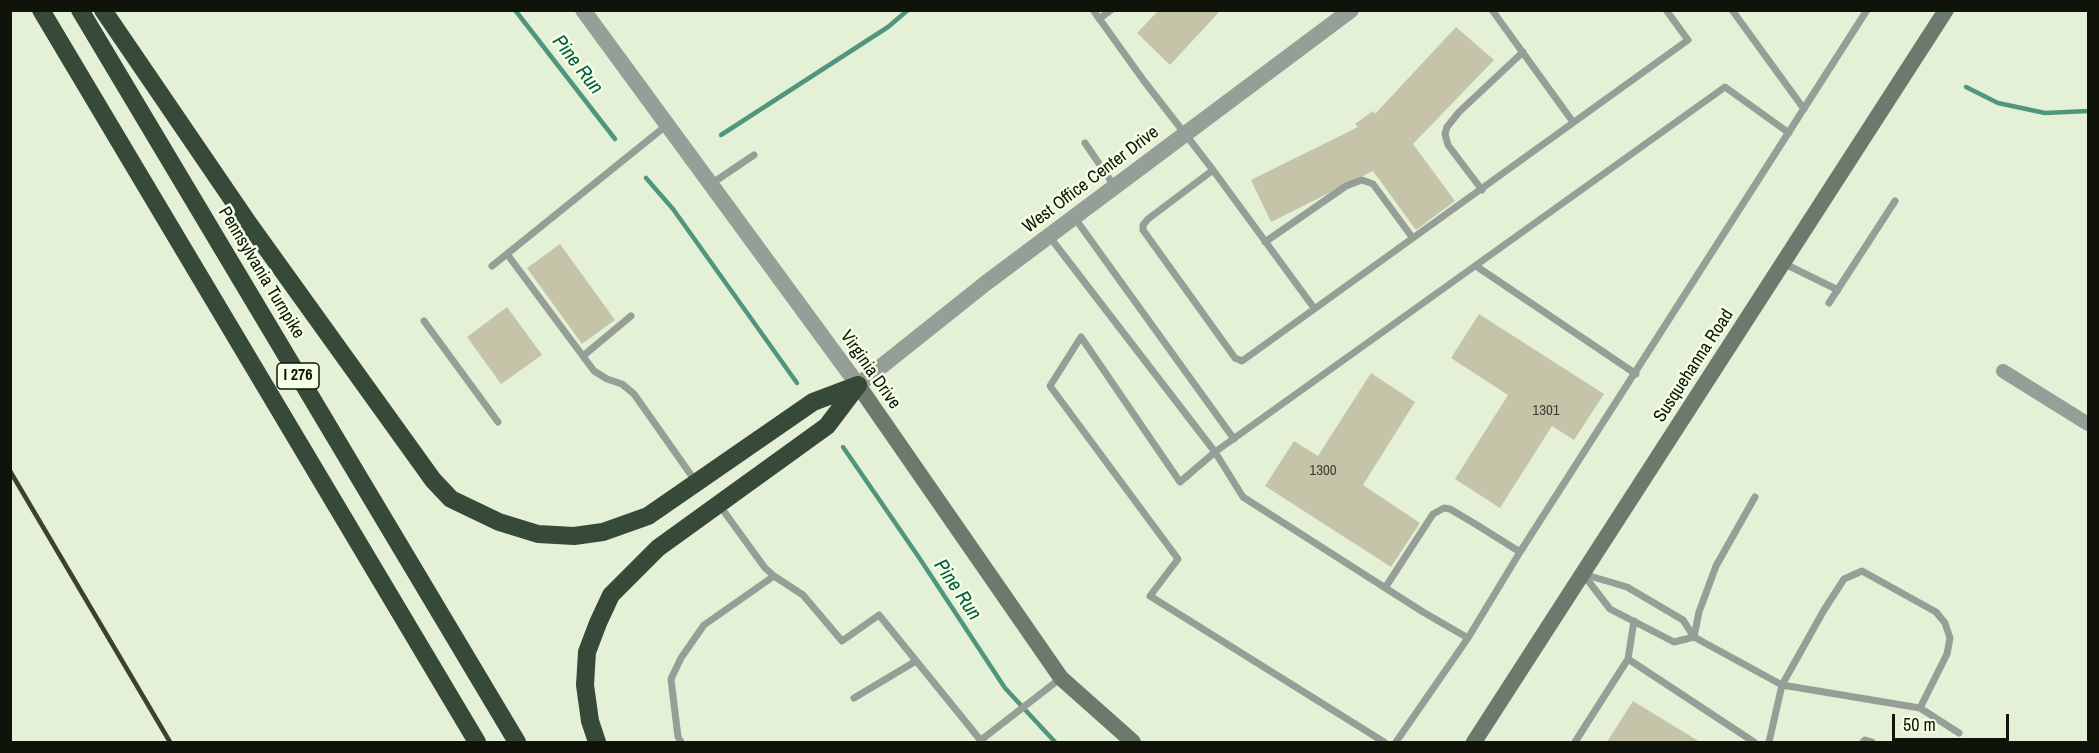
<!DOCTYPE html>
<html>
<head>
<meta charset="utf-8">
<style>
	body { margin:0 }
	#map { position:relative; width:2099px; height:753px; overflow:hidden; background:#e5f1d7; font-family:"Archivo Narrow",sans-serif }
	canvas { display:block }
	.frame { position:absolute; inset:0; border:12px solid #10130a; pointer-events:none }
	.scale { position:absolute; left:1892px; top:714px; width:117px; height:27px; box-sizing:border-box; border:3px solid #10130a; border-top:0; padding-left:8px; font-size:18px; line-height:21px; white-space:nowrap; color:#10130a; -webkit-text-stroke:4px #f3ffe4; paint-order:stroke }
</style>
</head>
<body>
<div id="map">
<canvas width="2099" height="753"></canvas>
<div class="frame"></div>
<div class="scale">50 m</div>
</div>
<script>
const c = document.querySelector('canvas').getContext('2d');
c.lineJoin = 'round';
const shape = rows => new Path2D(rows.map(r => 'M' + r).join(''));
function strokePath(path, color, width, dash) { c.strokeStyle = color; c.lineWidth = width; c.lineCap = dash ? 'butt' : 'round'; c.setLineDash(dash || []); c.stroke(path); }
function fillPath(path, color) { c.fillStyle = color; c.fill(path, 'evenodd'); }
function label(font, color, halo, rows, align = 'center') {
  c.font = font + ' "Archivo Narrow",sans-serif'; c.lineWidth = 5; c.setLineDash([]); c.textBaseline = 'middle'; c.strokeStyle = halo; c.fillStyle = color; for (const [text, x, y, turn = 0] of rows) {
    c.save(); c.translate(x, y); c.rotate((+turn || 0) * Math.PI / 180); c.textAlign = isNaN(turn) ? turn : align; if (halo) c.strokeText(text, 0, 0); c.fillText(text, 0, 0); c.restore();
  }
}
strokePath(shape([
	[515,10,615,139],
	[1966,87,1998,103,2045,113,2088,111],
	[721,135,888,27,908,10],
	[646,178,673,209,797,383],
	[843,447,918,556,1005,688,1055,742]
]), '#4f967c', 4.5);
fillPath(shape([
	[1159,10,1221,10,1170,65,1137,33],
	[1456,27,1494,60,1413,144,1455,201,1416,230,1373,171,1271,222,1251,180,1358,127,1355,124,1373,111,1375,114],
	[560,244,615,320,582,344,527,268],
	[507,307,542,355,501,384,467,337],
	[1479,314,1604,394,1574,440,1552,426,1500,508,1455,479,1508,395,1451,358],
	[1371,373,1415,402,1363,485,1420,523,1391,567,1265,486,1294,441,1318,456],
	[1633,701,1700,742,1607,742]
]), '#c5c4a9');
strokePath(shape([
	[1093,10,1144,81,1213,170,1314,308],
	[1492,10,1573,122],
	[1732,10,1804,109],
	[1099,19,1111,10],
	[1085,143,1115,187],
	[1213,170,1148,219,1143,225,1143,230,1235,358,1242,361,1688,40,1666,10],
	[711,184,754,155],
	[1482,190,1448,145,1445,134,1447,127,1459,112,1523,52],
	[1074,217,1234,439],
	[1049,236,1215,452,1243,497,1423,612,1468,638],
	[1265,242,1346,186,1362,180,1373,184,1412,237],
	[507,254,594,371,607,379,622,384,634,394,696,482],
	[1783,263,1838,290],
	[492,266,667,125],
	[1476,266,1636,374],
	[1829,303,1895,201],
	[424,321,498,422],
	[583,356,631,316],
	[1755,497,1716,566,1699,612,1694,637,1782,685,1920,708,1959,733],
	[720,506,765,568,774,576,803,595,842,641,879,615,982,742],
	[1583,574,1627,587,1683,620,1694,637,1674,642,1610,609,1583,574],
	[1385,588,1433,514,1444,508,1450,509,1477,525,1520,552],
	[1628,659,1754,742],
	[854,698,916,661],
	[981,740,1061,678],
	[681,742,678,737,671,679,681,658,704,625,774,576],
	[1384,742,1150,596,1178,559,1050,386,1081,337,1180,482,1215,452,1725,87,1789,133],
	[1396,742,1468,638,1520,552,1867,10],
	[1575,742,1628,659,1634,621],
	[1769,742,1782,685,1824,610,1844,579,1862,571,1936,612,1945,623,1950,638,1947,654,1920,708],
	[1863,742,1865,740,1872,742]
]), '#969f97', 7);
strokePath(shape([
	[2003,371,2088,424]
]), '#969f97', 14);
strokePath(shape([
	[583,10,858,385,986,283,1351,10]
]), '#969f97', 16);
strokePath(shape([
	[858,385,1061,678,1133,742],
	[1474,742,1946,10]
]), '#6c7a6e', 16);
strokePath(shape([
	[41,10,477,742],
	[80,10,517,742],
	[103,10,249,224,433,480,451,499,499,522,538,534,574,536,603,532,648,516,813,402,858,385],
	[597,742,590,721,585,685,587,652,598,623,611,595,658,548,827,426,858,385]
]), '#374a39', 18);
strokePath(shape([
	[10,471,170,742]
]), '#3c4134', 4.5);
label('15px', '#3d3f32', null, [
	["1301",1546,411],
	["1300",1323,471]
]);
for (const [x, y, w] of [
	[298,376,42]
]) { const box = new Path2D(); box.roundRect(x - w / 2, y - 13, w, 26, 4.5); c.fillStyle = '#f3ffe4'; c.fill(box); strokePath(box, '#10130a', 1.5); }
label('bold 16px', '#10130a', null, [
	["I 276",298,376]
]);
label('18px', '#10130a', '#f3ffe4', [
	["West Office Center Drive",1091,180,-37],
	["Pennsylvania Turnpike",261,273,59],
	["Susquehanna Road",1694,366,-57],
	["Virginia Drive",870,370,55]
]);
label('italic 20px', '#005944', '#f3ffe4', [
	["Pine Run",577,65,52],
	["Pine Run",957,590,56]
]);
</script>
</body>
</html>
